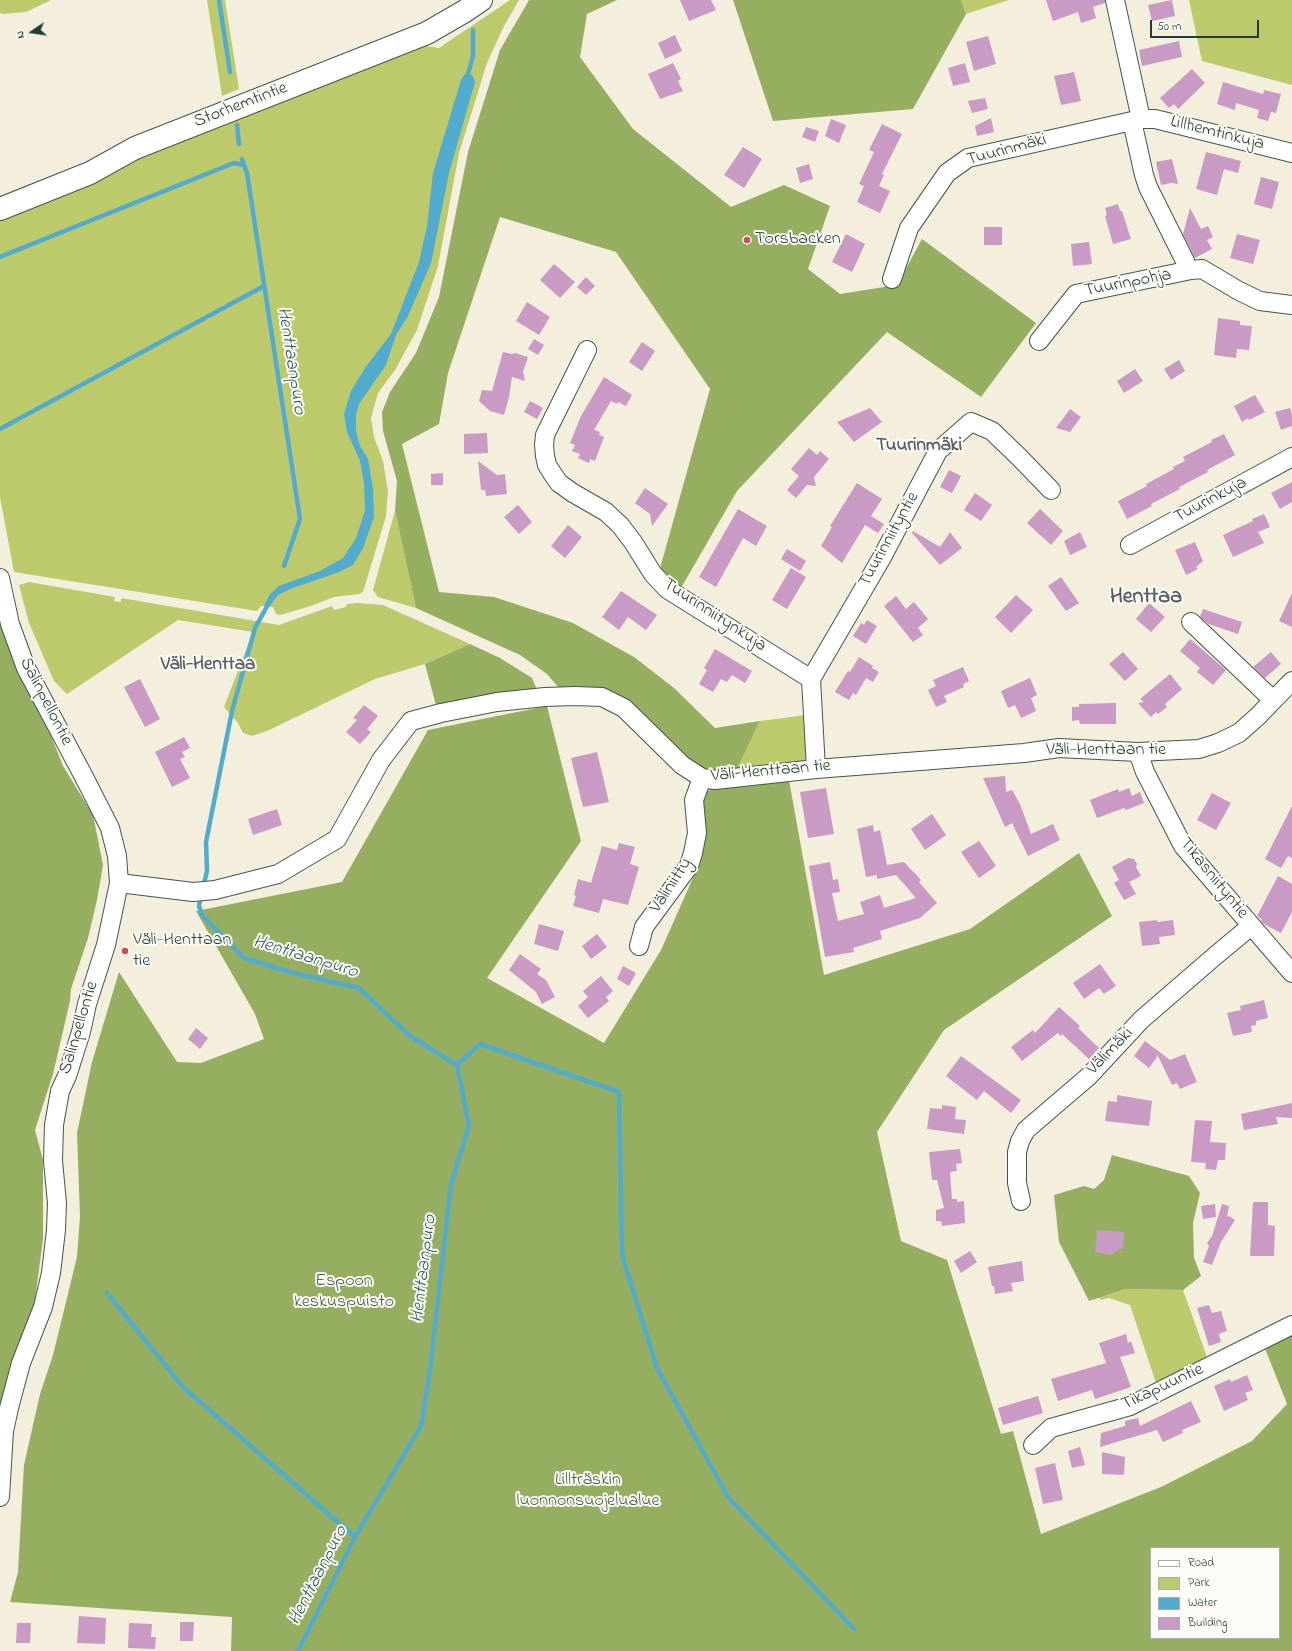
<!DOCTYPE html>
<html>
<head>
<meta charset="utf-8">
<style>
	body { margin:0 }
	#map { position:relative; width:1292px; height:1651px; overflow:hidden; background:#f4efdc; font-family:"Indie Flower",sans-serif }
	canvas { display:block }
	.legend { position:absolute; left:1150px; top:1547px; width:130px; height:92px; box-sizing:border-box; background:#fdfcf7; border:1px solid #a4b0a9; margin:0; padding:5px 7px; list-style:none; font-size:12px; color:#1f3d34 }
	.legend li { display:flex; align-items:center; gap:8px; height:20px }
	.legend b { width:20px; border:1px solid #a4b0a9 }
	.north { position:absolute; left:12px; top:12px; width:40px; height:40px; -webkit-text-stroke:3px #fdfcf7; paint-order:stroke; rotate:257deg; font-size:11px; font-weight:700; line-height:16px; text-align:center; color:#1f3d34 }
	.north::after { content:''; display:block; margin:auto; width:14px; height:18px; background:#1f3d34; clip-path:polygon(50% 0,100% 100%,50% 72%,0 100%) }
	.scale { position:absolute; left:1150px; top:20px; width:109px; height:18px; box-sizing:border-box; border:2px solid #1f3d34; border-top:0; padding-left:5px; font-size:12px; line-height:14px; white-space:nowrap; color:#1f3d34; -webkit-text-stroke:3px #fdfcf7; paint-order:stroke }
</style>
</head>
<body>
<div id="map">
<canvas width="1292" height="1651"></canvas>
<ul class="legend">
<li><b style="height:5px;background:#fff"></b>Road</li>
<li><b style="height:11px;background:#bcca6c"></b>Park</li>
<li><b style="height:11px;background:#50abce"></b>Water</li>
<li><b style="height:11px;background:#c99ac4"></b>Building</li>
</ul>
<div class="north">N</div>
<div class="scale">50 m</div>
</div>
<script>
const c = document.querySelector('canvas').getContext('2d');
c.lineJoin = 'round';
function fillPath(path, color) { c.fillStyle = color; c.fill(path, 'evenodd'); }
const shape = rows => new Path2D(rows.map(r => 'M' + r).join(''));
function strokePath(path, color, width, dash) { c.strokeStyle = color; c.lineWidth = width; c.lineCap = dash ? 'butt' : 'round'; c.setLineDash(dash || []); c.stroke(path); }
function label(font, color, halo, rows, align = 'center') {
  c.font = font + ' "Indie Flower",sans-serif'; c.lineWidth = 4; c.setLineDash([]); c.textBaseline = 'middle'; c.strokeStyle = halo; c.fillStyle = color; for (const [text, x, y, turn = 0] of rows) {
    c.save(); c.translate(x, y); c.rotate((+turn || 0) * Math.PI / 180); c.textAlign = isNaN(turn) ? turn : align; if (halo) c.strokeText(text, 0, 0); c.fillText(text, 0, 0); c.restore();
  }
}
fillPath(shape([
	[0,0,51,0,26,12,3,14,0,13],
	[207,0,225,0,239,89,222,96],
	[510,0,519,0,504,26,487,63,459,153,438,266,417,330,395,370,378,393,371,418,374,437,383,461,388,491,386,516,363,592,359,594,334,597,311,606,280,615,276,614,273,607,261,606,257,611,14,572,0,497,0,218,111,175,155,150,419,45,439,48],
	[961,0,1009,0,966,14],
	[1189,0,1292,0,1292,85,1202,61],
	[395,511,416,608,378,597,373,590],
	[29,582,115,597,114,601,121,602,121,598,279,625,332,606,334,610,346,607,347,604,357,603,383,605,470,644,425,664,375,679,267,731,252,736,243,733,238,723,224,707,253,632,178,620,67,694,54,681,29,623,19,585],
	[806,715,807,761,735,773,760,721],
	[1126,1289,1183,1290,1208,1360,1157,1386,1130,1305,1109,1298,1101,1300,1099,1298]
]), '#bcca6c');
fillPath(shape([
	[529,0,617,0,587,14,580,57,633,129,731,207,784,185,830,206,808,269,840,294,897,285,922,239,1036,323,981,397,887,332,737,491,681,588,659,572,710,389,616,252,500,217,448,373,439,424,402,444,439,592,494,597,573,623,634,657,674,688,715,728,760,721,735,773,699,771,631,703,598,687,558,687,547,674,520,655,416,608,395,511,397,481,383,431,382,412,390,392,416,353,439,297,468,152,500,50],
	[733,0,961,0,966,14,913,109,773,121],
	[0,611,17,671,46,723,63,766,93,815,103,865,97,900,88,938,71,989,70,1001,53,1074,35,1130,43,1160,43,1239,35,1300,13,1368,0,1420],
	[470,644,500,658,532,678,538,692,437,709,425,664],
	[547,706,581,841,487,978,604,1043,661,950,700,862,703,795,713,787,789,780,824,975,970,929,1079,853,1112,916,944,1030,877,1132,901,1241,947,1260,1001,1434,1013,1431,1041,1534,1161,1487,1252,1441,1287,1404,1264,1346,1282,1336,1292,1336,1292,1651,231,1651,232,1617,10,1602,18,1572,24,1465,40,1394,53,1355,77,1257,80,1216,77,1133,92,1062,119,972,177,1062,201,1063,264,1039,255,1014,196,911,342,882,428,730],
	[1151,1548,1279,1548,1279,1638,1151,1638],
	[1112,1155,1189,1176,1200,1193,1193,1223,1194,1258,1201,1276,1183,1290,1126,1289,1089,1301,1059,1242,1054,1195,1084,1186,1094,1189,1104,1180]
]), '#95ae60');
fillPath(shape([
	[468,73,473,76,475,82,449,173,431,263,408,316,396,335,386,365,359,404,356,415,356,431,360,446,368,459,373,489,374,517,363,548,353,565,339,572,290,589,278,595,269,607,264,606,270,594,279,586,320,571,343,558,356,538,365,511,364,483,360,461,347,432,344,414,351,391,365,368,391,334,419,262,427,226,433,173,461,80,465,74]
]), '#50abce');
strokePath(shape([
	[219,0,230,72],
	[467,78,473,56,473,30],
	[237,125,239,144],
	[242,159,247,173,300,519,284,566],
	[0,257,234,163,243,165],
	[0,429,264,286],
	[203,888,207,871,206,842,232,711,255,628,270,601],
	[201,895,199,906,202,915,244,958,293,973,359,988,410,1036,457,1065,469,1126,451,1184,430,1370,421,1426,355,1537,298,1651],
	[457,1065,480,1044,619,1092,622,1255,657,1368,728,1497,854,1629],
	[107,1293,183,1387,355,1537]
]), '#50abce', 4.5);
fillPath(shape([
	[680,0,711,0,716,10,689,21],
	[1046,0,1105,0,1105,3,1093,7,1096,18,1081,23,1078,12,1053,21],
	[1172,0,1175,16,1152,21,1148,5],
	[675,35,682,51,665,59,658,43],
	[988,36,996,64,974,71,966,42],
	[1179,41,1182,57,1142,66,1139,50],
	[673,63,681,79,678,81,683,91,660,99,648,74],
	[965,63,970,82,953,86,948,68],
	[1192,69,1205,83,1178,109,1174,104,1169,108,1160,98],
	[1074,72,1081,101,1061,105,1054,76],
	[1223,82,1263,94,1264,90,1281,94,1276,113,1271,112,1268,121,1257,118,1259,110,1236,103,1235,110,1217,104],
	[985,98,988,109,972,113,968,101],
	[991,118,994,132,977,136,975,126],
	[831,119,846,125,839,143,825,136],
	[882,124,902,134,882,174,884,175,879,186,890,191,880,213,857,202,864,186,859,184,874,152,869,150],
	[806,127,819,131,815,142,802,137],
	[743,147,762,159,744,188,724,175],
	[1206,152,1241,161,1238,173,1224,169,1217,195,1196,189],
	[1172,159,1178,184,1171,183,1161,185,1156,162],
	[809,164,813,179,800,183,796,168],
	[1261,177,1279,182,1272,209,1254,204],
	[1118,204,1120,211,1122,211,1131,239,1113,244,1105,216,1107,215,1105,208],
	[1190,208,1201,229,1208,226,1213,237,1207,240,1212,249,1195,258,1183,234],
	[984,227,1002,227,1002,245,984,245],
	[846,234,865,244,852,272,832,262],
	[1237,234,1260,240,1253,264,1230,258],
	[1089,242,1092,264,1073,266,1071,244],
	[554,264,575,282,560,298,540,280],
	[586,277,595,286,586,295,577,287],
	[527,302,550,317,539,335,516,321],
	[1218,318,1240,321,1240,325,1252,326,1249,350,1237,349,1236,358,1214,355],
	[534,339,544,345,538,355,528,349],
	[642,342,655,351,642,371,629,362],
	[503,352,512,354,515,353,528,357,523,372,525,381,512,377,509,397,504,415,490,411,479,401,482,390,492,391],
	[1179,360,1185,371,1171,380,1164,369],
	[1135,369,1143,381,1124,393,1117,381],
	[604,377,632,395,626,406,618,402,617,404,611,401,594,430,600,432,599,435,604,437,595,461,590,459,589,463,578,458,580,454,572,451,575,445,570,443,581,416],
	[1255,395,1265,412,1249,420,1248,418,1242,422,1234,406],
	[530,401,543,408,537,419,524,412],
	[870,408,882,422,854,442,837,422],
	[1290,408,1292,414,1292,426,1281,430,1275,412],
	[1070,409,1081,417,1070,432,1056,428],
	[487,433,488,453,464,454,464,434],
	[1224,434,1235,455,1207,470,1208,472,1179,487,1180,489,1151,504,1152,506,1127,519,1118,501,1147,486,1146,484,1174,469,1173,467,1185,461,1183,457,1212,442,1211,440],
	[809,448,817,455,820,451,829,459,814,477,816,486,807,485,796,498,787,490,799,476,791,469],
	[478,461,497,475,505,474,507,494,486,496,485,490,481,490],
	[949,470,961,476,952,493,940,487],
	[443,473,443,485,431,485,431,474],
	[1292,482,1292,502,1280,509,1271,493],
	[857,483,882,499,871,516,884,524,878,533,865,525,842,563,821,546,832,527,830,526],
	[645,488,668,504,652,526,650,514,635,503],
	[975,493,992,505,981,521,964,510],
	[518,505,532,522,519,534,504,517],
	[738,509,767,526,756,546,743,538,716,587,699,577],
	[1040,509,1063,531,1051,545,1027,523],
	[1264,514,1270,527,1258,532,1264,543,1233,557,1223,535,1253,521,1252,519],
	[568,525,582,537,565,558,551,546],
	[913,531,940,547,950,532,962,548,940,565,912,533],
	[1080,532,1087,547,1070,555,1064,541],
	[1195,542,1203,561,1196,567,1198,569,1186,575,1175,550],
	[787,549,806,561,800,571,781,559],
	[791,568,806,577,787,609,772,600],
	[1061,577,1079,603,1066,611,1048,586],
	[621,591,657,615,646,630,628,617,619,630,602,617],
	[1292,593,1292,627,1279,621],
	[1016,595,1033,610,1011,633,995,617],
	[896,596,906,609,914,602,928,619,918,628,923,635,913,642,884,606],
	[1149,603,1165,617,1151,632,1136,619],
	[1203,609,1242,622,1238,634,1209,624,1200,617],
	[867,620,877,626,866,644,853,636,861,623,864,625],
	[1190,639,1226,670,1213,685,1197,672,1200,668,1180,651],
	[715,649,752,671,745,683,732,675,727,682,721,679,713,692,699,684,707,670,704,668],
	[1123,652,1138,669,1125,681,1109,664],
	[1271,652,1281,664,1265,678,1253,667],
	[859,657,873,666,872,668,879,672,873,682,866,678,856,695,853,693,849,700,835,692,848,671,850,672],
	[963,667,969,681,963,684,964,687,944,696,947,702,936,707,928,690,936,686,933,680],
	[1170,674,1182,689,1165,704,1167,707,1158,714,1156,712,1151,717,1138,703,1144,702,1140,699],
	[1030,678,1037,695,1031,698,1036,711,1021,718,1015,705,1008,708,1001,691],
	[140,679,160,719,145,727,124,687],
	[1116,703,1116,724,1080,724,1079,720,1072,721,1072,707,1079,707,1079,704],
	[364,705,378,716,367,729,371,732,360,744,346,732,357,720,353,718],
	[184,737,190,748,182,752,185,757,180,759,190,778,172,787,155,752],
	[597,752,609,802,583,807,571,758],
	[1005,776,1006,792,1012,790,1020,804,1031,834,1053,824,1060,840,1028,856,1012,823,1005,827,983,778],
	[826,788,834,834,808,838,800,792],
	[1129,788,1132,796,1140,792,1144,803,1126,810,1124,808,1097,818,1090,800,1118,789,1119,792],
	[1212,793,1231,803,1216,830,1197,820],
	[1292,806,1292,858,1288,856,1281,868,1265,859],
	[277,809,282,825,253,835,248,819],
	[932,814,946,835,925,850,911,829],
	[873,825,874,832,880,830,887,865,904,862,921,880,919,882,937,903,920,918,880,931,882,939,853,948,854,952,825,957,809,866,830,862,833,880,838,879,840,892,832,893,838,921,864,914,860,902,880,895,884,908,916,898,896,875,877,879,877,875,866,877,857,829],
	[979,841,996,866,979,878,961,852],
	[619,843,635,847,630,864,639,867,628,905,603,899,599,913,573,906,576,896,574,895,578,879,591,883,602,846,617,850],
	[1128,858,1134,859,1137,864,1136,867,1141,876,1129,882,1136,894,1124,900,1114,883,1119,880,1112,867],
	[1278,876,1292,884,1292,912,1281,933,1264,924,1261,921,1262,919,1257,916],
	[1157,920,1157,922,1173,920,1175,935,1159,937,1160,944,1142,946,1139,922],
	[539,924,564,931,558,951,534,944],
	[597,934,607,947,591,959,582,946],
	[520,954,541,969,537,974,546,980,555,997,542,1004,536,992,509,970],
	[1100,964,1116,986,1104,994,1099,988,1084,999,1073,983],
	[623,966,636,973,629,986,617,979],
	[601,976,613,991,606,997,609,1001,588,1018,578,1006,588,997,583,991],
	[1264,1000,1268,1018,1256,1021,1256,1025,1251,1026,1252,1032,1233,1036,1227,1013,1241,1010,1240,1006],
	[1059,1007,1080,1026,1078,1028,1099,1048,1089,1059,1062,1034,1061,1036,1058,1033,1022,1061,1011,1047,1033,1030,1035,1033],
	[196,1028,208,1038,200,1049,188,1039],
	[1145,1041,1170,1060,1185,1054,1197,1082,1180,1089,1177,1083,1172,1085,1157,1054,1157,1057,1149,1068,1134,1056],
	[961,1056,1021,1100,1011,1113,984,1091,977,1100,946,1076],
	[1117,1095,1152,1101,1149,1126,1105,1121,1108,1101,1117,1102],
	[1292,1103,1292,1118,1276,1117,1278,1124,1244,1130,1241,1114],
	[942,1105,956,1107,955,1119,966,1120,964,1134,927,1129,930,1108,942,1109],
	[1195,1120,1212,1121,1210,1142,1226,1143,1225,1160,1218,1160,1216,1170,1205,1169,1206,1163,1191,1162],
	[960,1149,962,1163,956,1164,957,1171,950,1172,952,1199,957,1199,957,1202,964,1201,965,1223,942,1226,941,1221,936,1221,936,1210,944,1208,937,1180,932,1180,929,1152],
	[1253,1202,1268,1202,1268,1225,1275,1226,1274,1256,1250,1256],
	[1215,1204,1216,1217,1203,1219,1201,1206],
	[1222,1204,1229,1206,1227,1217,1229,1216,1235,1220,1221,1242,1212,1265,1203,1262,1209,1246,1207,1243,1212,1236],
	[1097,1230,1124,1232,1123,1249,1119,1249,1111,1255,1095,1252],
	[970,1251,977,1262,961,1273,954,1261],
	[1022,1261,1024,1281,1011,1283,1013,1291,995,1294,994,1286,992,1286,988,1267],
	[1209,1305,1212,1313,1221,1311,1227,1331,1219,1334,1221,1342,1209,1346,1197,1308],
	[1126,1334,1128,1343,1131,1341,1135,1353,1120,1357,1131,1387,1095,1399,1092,1390,1058,1401,1051,1379,1106,1363,1099,1343],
	[1247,1375,1253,1390,1245,1393,1248,1400,1224,1411,1214,1386,1230,1379,1231,1382],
	[1038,1396,1043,1413,1003,1425,998,1408],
	[1191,1401,1201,1422,1182,1430,1183,1433,1163,1442,1157,1430,1100,1447,1101,1433,1125,1426,1125,1421,1138,1418,1140,1426],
	[1080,1447,1085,1465,1072,1468,1068,1451],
	[1102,1452,1125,1457,1124,1475,1102,1474],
	[1055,1463,1063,1500,1043,1504,1035,1468],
	[79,1616,106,1618,105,1644,77,1643],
	[180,1622,194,1622,193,1641,180,1641],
	[17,1623,31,1623,30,1643,16,1643],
	[129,1623,152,1624,151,1637,156,1637,155,1649,128,1648]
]), '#c99ac4');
const minor = shape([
	[1115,0,1141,119],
	[1132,121,1144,175,1148,187,1185,261],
	[892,279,909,228,947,173,968,158,1141,119,1155,119,1292,153],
	[1039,341,1076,294,1191,270,1202,269,1239,291,1260,301,1292,305],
	[587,350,545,435,544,445,545,456,547,465,552,473,559,483,573,493,606,512,620,525,633,542,653,574,667,589,811,679],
	[1130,545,1292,457],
	[0,578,10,624,26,668,83,775,110,828,117,856,119,883,106,945,87,1004,81,1032,67,1076,60,1091,54,1125,53,1161,57,1203,56,1230,51,1273,43,1307,21,1363,9,1408,4,1431,0,1497],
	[1191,622,1273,700],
	[1138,752,1145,772,1183,846,1292,973],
	[816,769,811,679,881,559,938,451,971,422,992,431,1019,457,1051,490],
	[119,883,193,892,215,890,278,874,337,839,381,760,411,721,441,713,497,702,545,697,575,696,602,697,624,708,682,765,702,778,715,780,816,769,1024,753,1059,748,1138,752,1199,749,1218,743,1239,733,1257,717,1292,681],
	[639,946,644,927,689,866,693,853,697,833,694,800,702,778],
	[1021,1201,1017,1183,1017,1152,1020,1141,1026,1130,1089,1076,1141,1020,1215,956,1251,926],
	[1033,1445,1051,1428,1130,1406,1292,1325]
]);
const major = shape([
	[0,209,90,173,135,148,427,33,465,11,481,0]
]);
strokePath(minor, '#3f584d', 20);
strokePath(major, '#3f584d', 24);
strokePath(minor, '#fff', 18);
strokePath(major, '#fff', 22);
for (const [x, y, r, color] of [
	[747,240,4,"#d1495b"],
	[125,951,4,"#d1495b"]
]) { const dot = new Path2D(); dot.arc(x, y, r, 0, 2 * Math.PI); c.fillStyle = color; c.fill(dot); strokePath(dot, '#fdfcf7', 1.5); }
label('18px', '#1f3d34', '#fdfcf7', [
	["Storhemtintie",241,106,-21],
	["Lillhemtinkuja",1217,134,14],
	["Tuurinmäki",1007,151,-15],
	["Tuurinpohja",1128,284,-11],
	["Tuurinkuja",1211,501,-28],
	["Tuurinniityntie",890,540,-61],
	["Tuurinniitynkuja",714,616,33],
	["Salinpellontie",45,702,63],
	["Väli-Henttaan tie",1106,751],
	["Väli-Henttaan tie",771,772,-5],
	["Tikasniityntie",1213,879,51],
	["Väliniitty",672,886,-57],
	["Salinpellontie",80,1028,-73],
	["Välimäki",1111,1052,-46],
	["Tikapuuntie",1163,1388,-25]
]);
label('18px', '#1f3d34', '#fdfcf7', [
	["Torsbacken",755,240],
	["Väli-Henttaan",133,941],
	["tie",133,962]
], 'left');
label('18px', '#466042', '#fdfcf7', [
	["Espoon",344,1282],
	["keskuspuisto",344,1303],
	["Lillträskin",588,1481],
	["luonnonsuojelualue",588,1502]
]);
label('italic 19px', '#2e5e62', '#fdfcf7', [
	["Henttaanpuro",290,361,81],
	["Henttaanpuro",305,958,17],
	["Henttaanpuro",425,1269,-83],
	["Henttaanpuro",319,1576,-63]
]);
label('bold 19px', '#5a5e66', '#fdfcf7', [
	["Tuurinmäki",919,447],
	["Väli-Henttaa",208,666]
]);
label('bold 22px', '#5a5e66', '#fdfcf7', [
	["Henttaa",1146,598]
]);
</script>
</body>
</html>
